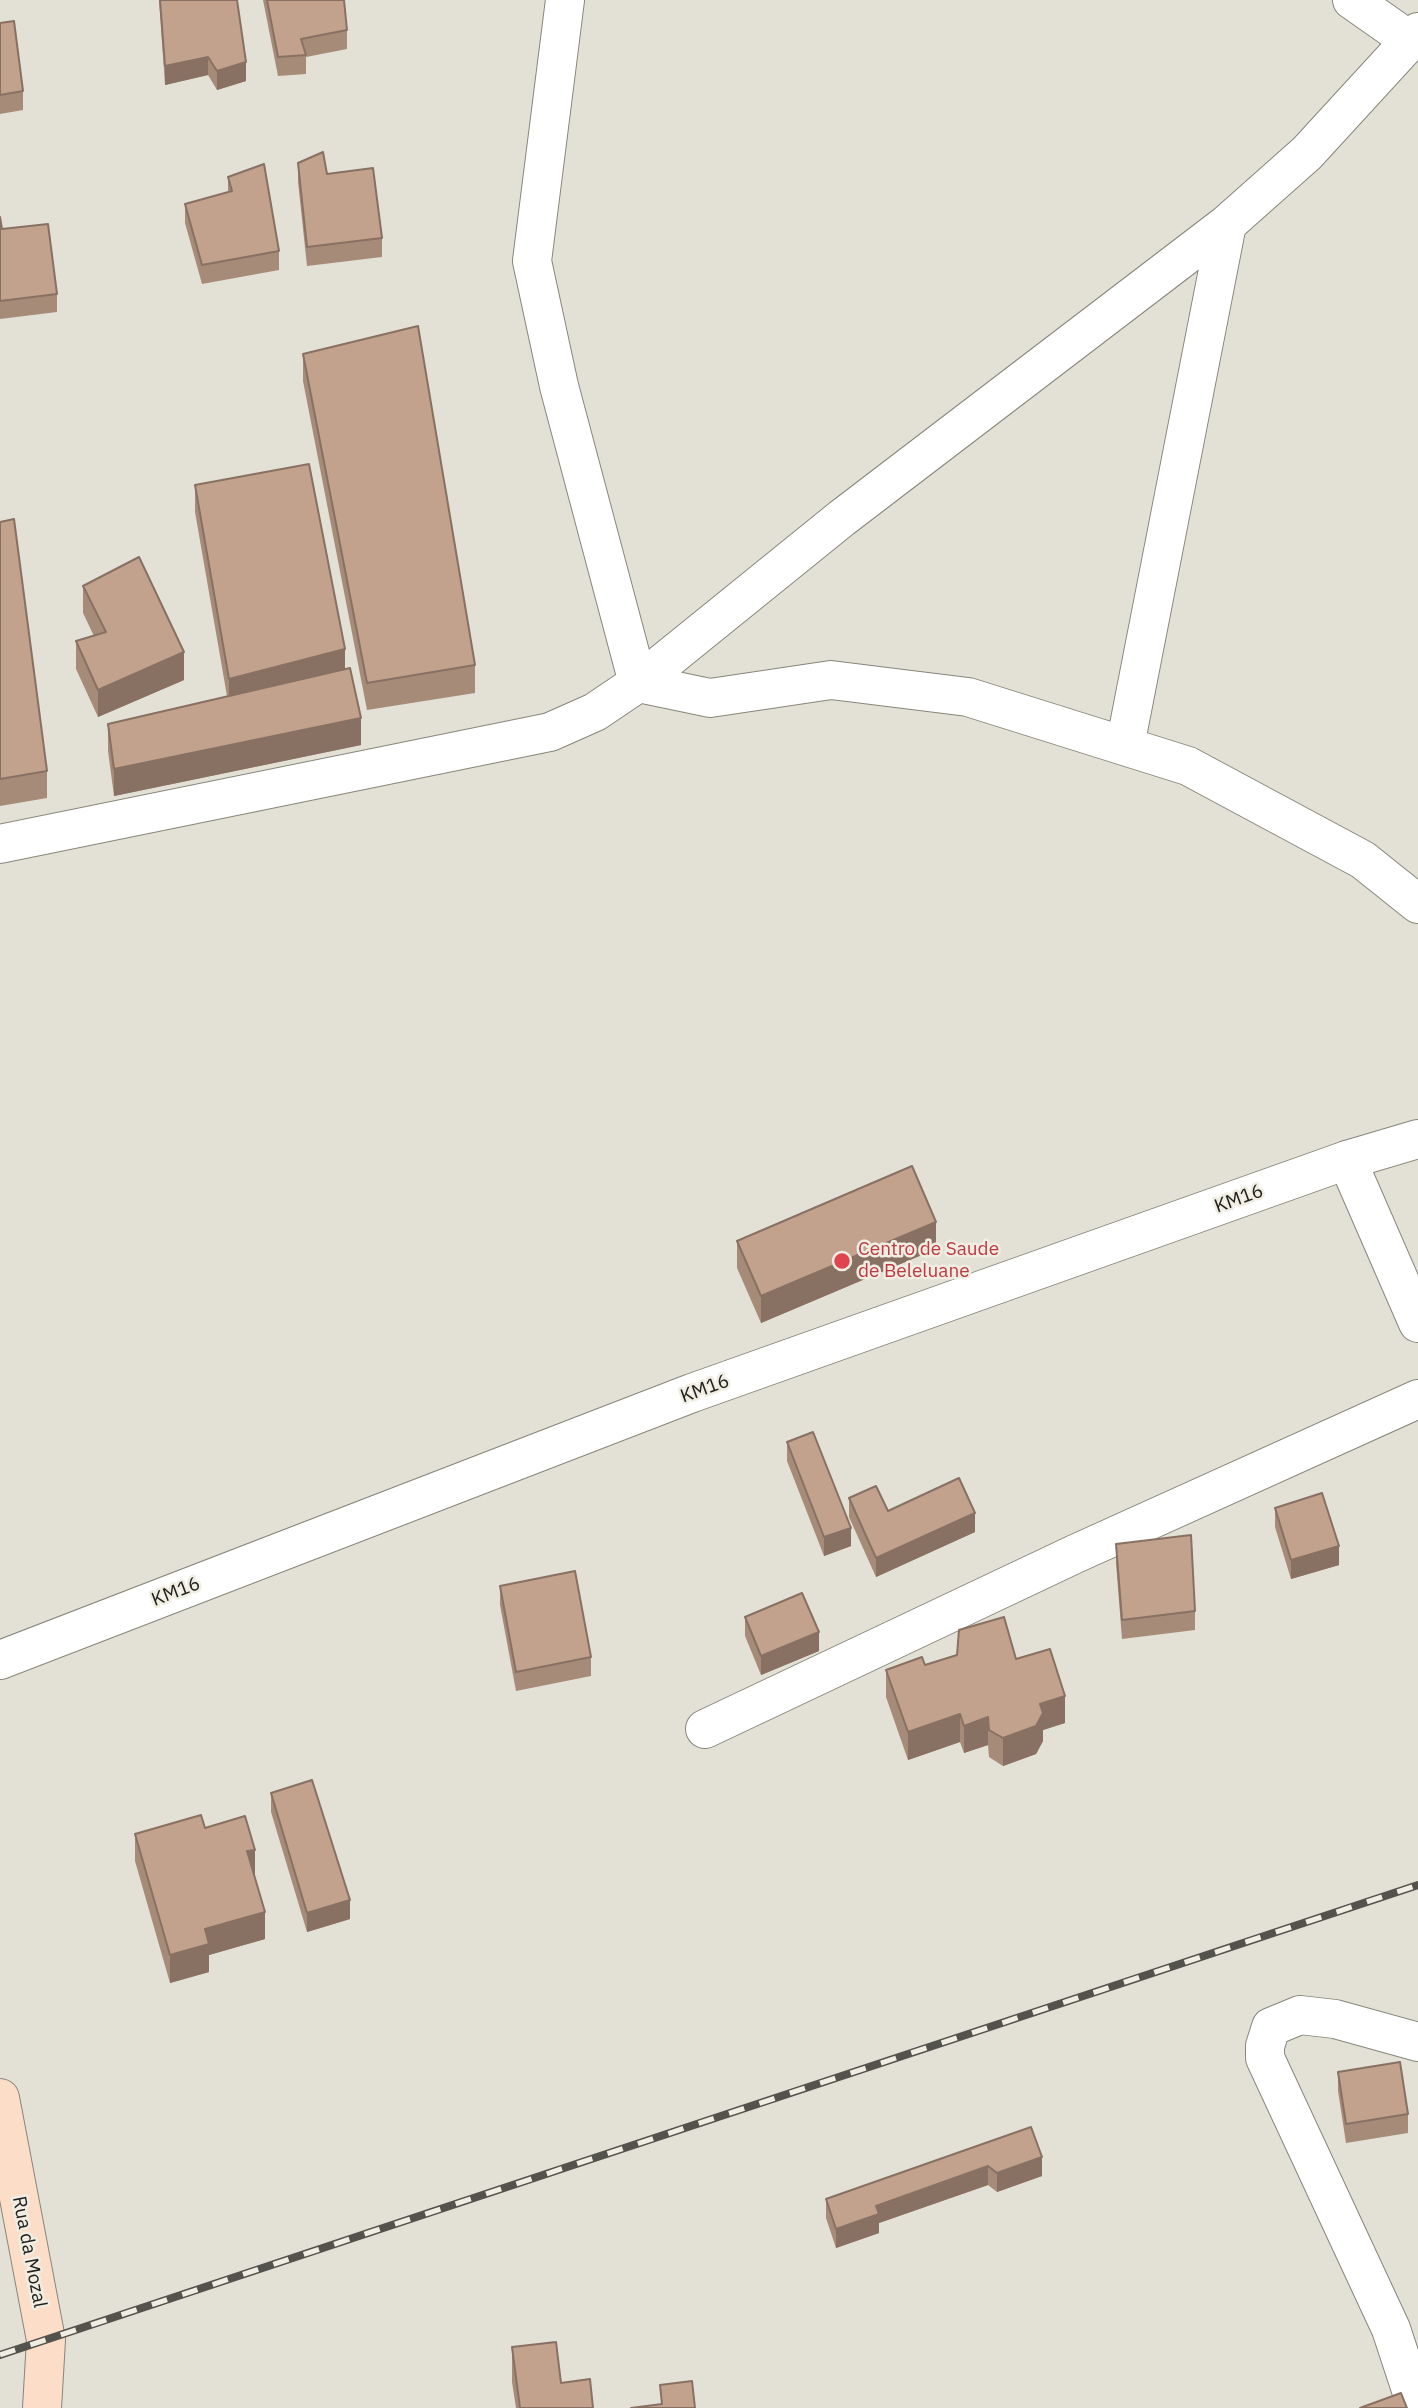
<!DOCTYPE html>
<html>
<head>
<meta charset="utf-8">
<style>
	body { margin:0 }
	canvas { display:block; background:#e3e0d5 }
</style>
</head>
<body>
<canvas width="1418" height="2408"></canvas>
<script>
const c = document.querySelector('canvas').getContext('2d');
c.lineJoin = 'round';
const shape = rows => new Path2D(rows.map(r => 'M' + r).join(''));
function strokePath(path, color, width, dash) { c.strokeStyle = color; c.lineWidth = width; c.lineCap = dash ? 'butt' : 'round'; c.setLineDash(dash || []); c.stroke(path); }
function fillPath(path, color) { c.fillStyle = color; c.fill(path, 'evenodd'); }
function label(font, color, halo, rows, align = 'center') {
  c.font = font + ' "IBM Plex Sans",sans-serif'; c.lineWidth = 5; c.setLineDash([]); c.textBaseline = 'middle'; c.strokeStyle = halo; c.fillStyle = color; for (const [text, x, y, turn = 0] of rows) {
    c.save(); c.translate(x, y); c.rotate((+turn || 0) * Math.PI / 180); c.textAlign = isNaN(turn) ? turn : align; if (halo) c.strokeText(text, 0, 0); c.fillText(text, 0, 0); c.restore();
  }
}
const minor = shape([
	[565,0,532,261,559,386,638,683,710,698,831,680,968,697,1188,766,1363,860,1418,904],
	[1352,0,1409,40],
	[1125,746,1227,224],
	[0,844,550,732,595,712,638,683,842,518,1227,224,1307,153,1418,32],
	[1347,1160,1418,1323],
	[705,1729,1075,1554,1418,1399],
	[1417,2408,1391,2329,1265,2058,1265,2046,1271,2027,1300,2015,1335,2019,1418,2042]
]);
const tertiary = shape([
	[0,1660,692,1393,1347,1160,1418,1139]
]);
const secondary = shape([
	[0,2098,46,2340,42,2408]
]);
strokePath(minor, '#88867b', 40);
strokePath(tertiary, '#88867b', 40);
strokePath(secondary, '#88867b', 40);
strokePath(minor, '#fff', 38);
strokePath(tertiary, '#fff', 38);
strokePath(secondary, '#fcddc8', 38);
const rail = shape([
	[0,2355,1418,1885]
]);
strokePath(rail, '#54524d', 8);
strokePath(rail, '#f0ede2', 5, [16]);
fillPath(shape([
	[159,0,237,0,246,81,217,90,208,75,165,85],
	[263,0,344,0,347,30,347,49,306,57,306,74,278,76],
	[0,23,23,91,23,110,0,114],
	[298,163,327,174,382,238,382,257,307,266,298,182],
	[228,177,279,251,279,270,202,284,185,223,185,204,228,192],
	[0,217,2,229,57,294,57,312,0,319],
	[303,354,475,665,475,693,367,710,303,381],
	[195,485,345,669,361,745,114,796,108,751,108,724,227,696,195,512],
	[0,522,47,771,47,798,0,806],
	[83,586,184,680,98,717,76,669,76,641,94,636,83,613],
	[737,1241,936,1249,761,1323,737,1268],
	[787,1442,851,1546,824,1556,787,1461],
	[849,1498,888,1511,975,1532,876,1577,849,1517],
	[1275,1508,1339,1565,1291,1579,1275,1527],
	[1116,1544,1195,1611,1195,1630,1122,1639,1116,1563],
	[500,1586,591,1657,591,1676,516,1691,500,1605],
	[745,1617,819,1651,761,1675,745,1636],
	[1016,1659,1065,1723,1043,1730,1043,1741,1036,1754,1003,1766,989,1757,988,1745,964,1753,960,1742,908,1760,886,1697,886,1670],
	[271,1793,350,1919,307,1932,271,1812],
	[205,1828,255,1877,265,1939,209,1955,209,1972,170,1983,135,1861,135,1834],
	[1338,2072,1408,2114,1408,2133,1346,2143,1338,2091],
	[1031,2127,1042,2176,997,2192,988,2185,879,2223,879,2233,836,2248,826,2218,826,2199],
	[512,2347,561,2383,593,2408,516,2408,512,2382]
]), '#a78b79');
fillPath(shape([
	[208,57,208,75,165,85,165,66],
	[246,62,246,81,217,90,217,71],
	[345,649,345,676,229,707,229,679],
	[184,652,184,680,98,717,98,690],
	[361,718,361,745,114,796,114,769],
	[936,1222,936,1249,761,1323,761,1296],
	[975,1513,975,1532,876,1577,876,1558],
	[851,1528,851,1546,824,1556,824,1537],
	[1339,1546,1339,1565,1291,1579,1291,1560],
	[819,1632,819,1651,761,1675,761,1656],
	[1065,1696,1065,1723,1043,1730,1043,1741,1036,1754,1003,1766,1003,1738,1040,1704],
	[960,1714,960,1742,908,1760,908,1732],
	[988,1717,988,1745,964,1753,964,1726],
	[255,1850,255,1877,247,1851],
	[350,1900,350,1919,307,1932,307,1913],
	[265,1912,265,1939,209,1955,209,1972,170,1983,170,1955,205,1929],
	[1042,2157,1042,2176,997,2192,997,2173],
	[988,2166,988,2185,879,2223,879,2233,836,2248,836,2229,876,2206]
]), '#887163');
const building = shape([
	[160,0,237,0,246,62,217,71,208,57,165,66,160,0],
	[267,0,344,0,347,30,301,39,306,55,278,57,267,0],
	[14,21,23,91,0,95,0,23,14,21],
	[323,152,327,174,373,168,382,238,307,247,298,163,323,152],
	[264,164,279,251,202,265,185,204,232,191,228,177,264,164],
	[0,217,2,229,48,224,57,294,0,301,0,217],
	[418,326,475,665,367,683,303,354,418,326],
	[309,464,345,649,229,679,195,485,309,464],
	[14,519,47,771,0,779,0,522,14,519],
	[139,557,184,652,98,690,76,641,106,632,83,586,139,557],
	[350,668,361,718,114,769,108,724,350,668],
	[912,1166,936,1222,761,1296,737,1241,912,1166],
	[813,1432,851,1528,824,1537,787,1442,813,1432],
	[959,1478,975,1513,876,1558,849,1498,876,1486,888,1511,959,1478],
	[1322,1493,1339,1546,1291,1560,1275,1508,1322,1493],
	[1191,1535,1195,1611,1122,1620,1116,1544,1191,1535],
	[575,1571,591,1657,516,1672,500,1586,575,1571],
	[802,1593,819,1632,761,1656,745,1617,802,1593],
	[1004,1617,1016,1659,1050,1649,1065,1696,1040,1704,1043,1713,1036,1726,1003,1738,989,1730,988,1717,964,1726,960,1714,908,1732,886,1670,922,1657,925,1665,957,1655,959,1630,1004,1617],
	[312,1780,350,1900,307,1913,271,1793,312,1780],
	[201,1815,205,1828,245,1816,255,1850,247,1851,265,1912,205,1929,209,1944,170,1955,135,1834,201,1815],
	[1400,2062,1408,2114,1346,2124,1338,2072,1400,2062],
	[1031,2127,1042,2157,997,2173,988,2166,876,2206,879,2214,836,2229,826,2199,1031,2127],
	[556,2342,561,2383,590,2379,593,2408,520,2408,512,2347,556,2342],
	[692,2381,695,2408,631,2408,662,2404,660,2385,692,2381],
	[1401,2393,1407,2408,1360,2408,1401,2393]
]);
fillPath(building, '#c2a28d');
strokePath(building, '#887163', 2);
for (const [x, y, r, color] of [
	[842,1261,9,"#e0444e"]
]) { const dot = new Path2D(); dot.arc(x, y, r, 0, 2 * Math.PI); c.fillStyle = color; c.fill(dot); strokePath(dot, '#f0ede2', 2.5); }
label('19px', '#21201c', '#f0ede2', [
	["KM16",1239,1199,-20],
	["KM16",705,1389,-20],
	["KM16",176,1592,-21],
	["Rua da Mozal",29,2252,79]
]);
label('19px', '#be3a42', '#f0ede2', [
	["Centro de Saude",858,1250],
	["de Beleluane",858,1272]
], 'left');
</script>
</body>
</html>
